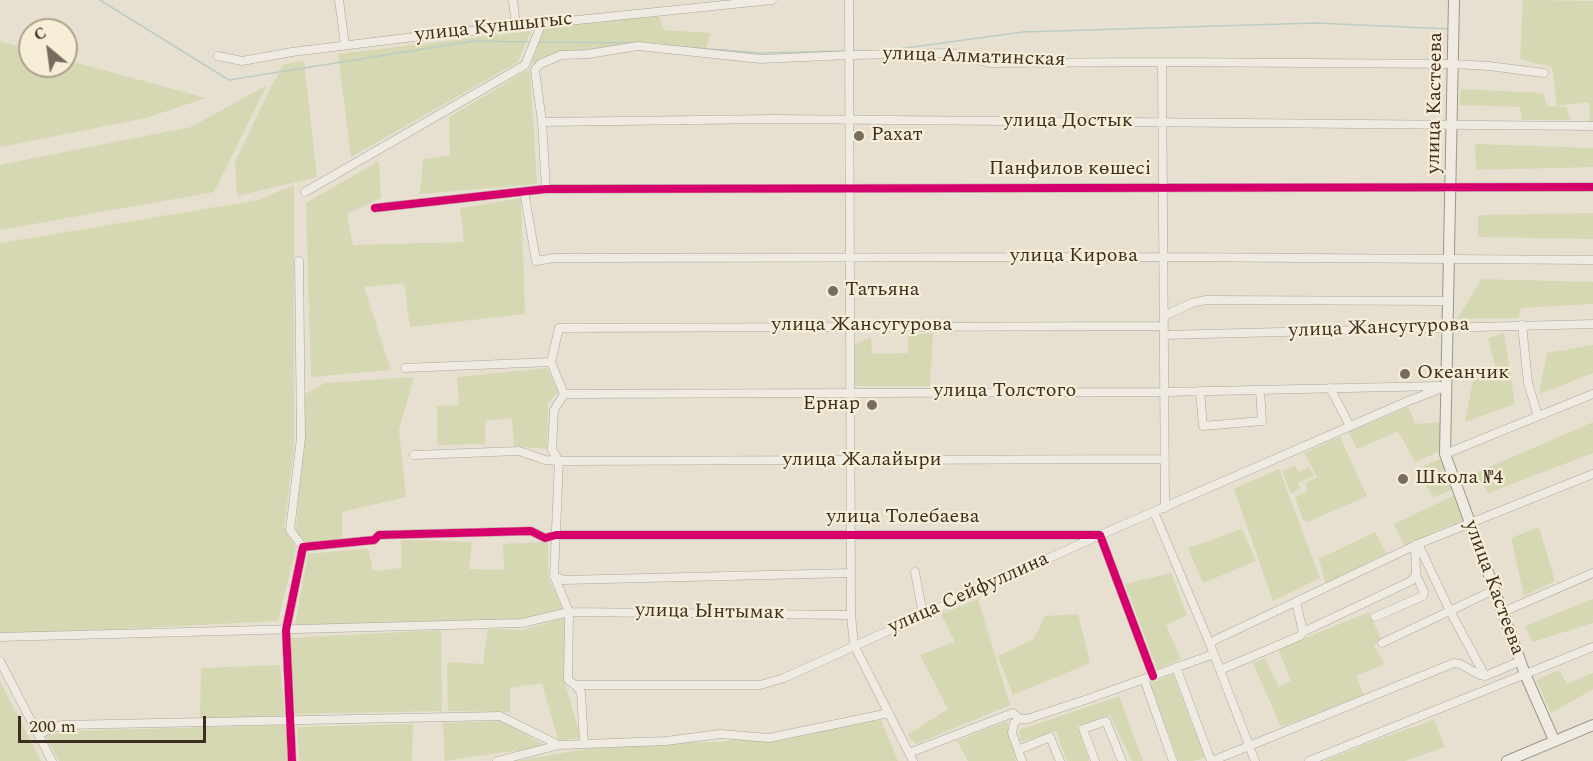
<!DOCTYPE html>
<html>
<head>
<meta charset="utf-8">
<style>
	body { margin:0 }
	#map { position:relative; width:1593px; height:761px; overflow:hidden; background:#e7e0d1; font-family:Spectral,serif }
	canvas { display:block }
	.north { position:absolute; left:18px; top:18px; width:60px; height:60px; box-sizing:border-box; background:#f7eed8; border:2px solid #ada18e; border-radius:50%; rotate:331deg; font-size:16px; font-weight:700; line-height:24px; text-align:center; color:#3d2e20 }
	.north::after { content:''; display:block; margin:auto; width:21px; height:27px; background:#786c5e; clip-path:polygon(50% 0,100% 100%,50% 72%,0 100%) }
	.scale { position:absolute; left:18px; top:716px; width:188px; height:27px; box-sizing:border-box; border:3px solid #3d2e20; border-top:0; padding-left:8px; font-size:18px; line-height:21px; white-space:nowrap; color:#3d2e20; -webkit-text-stroke:4px #f7eed8; paint-order:stroke }
</style>
</head>
<body>
<div id="map">
<canvas width="1593" height="761"></canvas>
<div class="north">С</div>
<div class="scale">200 m</div>
</div>
<script>
const c = document.querySelector('canvas').getContext('2d');
c.lineJoin = 'round';
function fillPath(path, color) { c.fillStyle = color; c.fill(path, 'evenodd'); }
const shape = rows => new Path2D(rows.map(r => 'M' + r).join(''));
function strokePath(path, color, width, dash) { c.strokeStyle = color; c.lineWidth = width; c.lineCap = dash ? 'butt' : 'round'; c.setLineDash(dash || []); c.stroke(path); }
function label(font, color, halo, rows, align = 'center') {
  c.font = font + ' Spectral,serif'; c.lineWidth = 4.5; c.setLineDash([]); c.textBaseline = 'middle'; c.strokeStyle = halo; c.fillStyle = color; for (const [text, x, y, turn = 0] of rows) {
    c.save(); c.translate(x, y); c.rotate((+turn || 0) * Math.PI / 180); c.textAlign = isNaN(turn) ? turn : align; if (halo) c.strokeText(text, 0, 0); c.fillText(text, 0, 0); c.restore();
  }
}
fillPath(shape([
	[1523,0,1593,1,1593,122,1590,123,1589,102,1557,106,1552,67,1520,59],
	[659,16,664,30,710,33,706,49,640,42,586,50,557,52,531,65,544,27],
	[531,31,518,62,351,157,338,54],
	[0,41,30,50,30,66,66,66,66,60,206,98,146,118,0,147],
	[304,61,317,177,237,196,235,162,272,85,284,64],
	[530,69,537,184,420,194,423,159,450,155,449,117],
	[267,85,214,192,0,230,0,165,191,127],
	[1461,89,1543,93,1547,106,1566,107,1571,120,1522,120,1520,107,1459,105],
	[1475,144,1593,148,1593,167,1476,170],
	[379,161,381,198,347,214,353,245,464,242,460,208,521,198,525,314,410,327,404,283,364,287,391,370,311,377,306,203],
	[294,185,294,450,284,527,296,548,278,621,0,635,0,243,258,200],
	[1593,213,1593,239,1478,237,1478,215],
	[1482,279,1593,282,1593,304,1521,308,1519,318,1457,319],
	[933,333,930,386,855,386,854,345,871,337,872,354,908,353,908,335],
	[1504,333,1515,404,1465,422,1473,381,1496,369,1488,338],
	[1593,345,1593,373,1539,394,1547,353],
	[547,368,558,392,548,403,547,449,514,446,512,418,485,421,485,444,437,445,437,406,459,405,457,377],
	[414,377,399,430,406,497,342,512,342,540,304,542,296,531,305,394,325,383],
	[1409,407,1415,424,1441,422,1441,451,1415,462,1398,431,1357,449,1348,432],
	[1593,422,1593,453,1488,493,1475,473],
	[1340,437,1367,496,1308,522,1303,520,1295,497,1308,490,1305,484,1317,477,1304,453],
	[1442,458,1454,489,1434,497,1414,470],
	[1295,466,1298,472,1309,467,1314,476,1298,483,1300,489,1291,493,1282,471],
	[1279,469,1320,578,1273,601,1234,489],
	[1455,495,1466,522,1447,526,1405,547,1394,524],
	[1539,527,1555,581,1524,596,1511,538],
	[1242,529,1256,561,1203,583,1188,548],
	[1375,532,1386,553,1326,584,1319,559],
	[401,540,472,542,469,569,504,570,503,544,548,542,548,577,563,609,520,619,295,625,308,554,368,548,373,571,401,568],
	[1171,573,1187,615,1166,625,1181,659,1157,669,1125,584],
	[978,599,1010,705,916,744,907,735,948,709,920,655,955,642,941,614],
	[1593,599,1593,623,1532,642,1525,626],
	[1369,612,1381,639,1374,646,1385,664,1356,676,1364,695,1281,727,1253,663,1265,658,1279,687,1291,681,1278,649],
	[1078,614,1090,663,1013,695,998,656,1034,639,1045,616],
	[564,618,564,680,581,738,558,740,542,683,510,688,510,712,448,711,447,662,483,664,488,629,523,630],
	[441,630,442,711,295,714,290,638],
	[280,665,285,715,200,721,201,668],
	[1559,670,1567,684,1593,673,1593,689,1551,713,1536,680],
	[1173,674,1205,758,1193,761,1179,761,1150,683],
	[0,681,41,761,0,761],
	[1119,696,1143,761,1132,761,1110,715,1077,726,1089,761,1067,761,1056,731,1021,742,1019,730],
	[881,720,898,761,515,761,622,743,720,742],
	[1434,720,1445,747,1405,761,1324,761,1382,738],
	[502,721,546,746,445,761,443,723],
	[1007,721,1016,761,968,761,957,741],
	[413,724,412,761,299,761,297,727],
	[286,725,288,761,59,761,46,737,67,731]
]), '#d6d7b3');
strokePath(shape([
	[100,0,229,80,473,41,530,42],
	[538,42,635,43],
	[670,46,761,53,845,51],
	[865,51,883,51,1023,32,1315,23,1450,29]
]), '#bcccc2', 1.5);
const street = shape([
	[339,0,345,45],
	[513,0,516,26],
	[849,0,851,615,854,645,913,761],
	[218,56,242,61,292,52,422,36,772,0],
	[1162,62,1165,508],
	[542,122,773,119,1593,126],
	[546,189,542,122,535,70,540,64,561,55,588,54,638,46,761,59,849,55,951,53,990,63,1162,62,1453,64,1489,66,1544,73],
	[524,191,536,261,554,258,1164,257,1593,260],
	[305,192,525,65,542,23],
	[375,208,546,189,1593,187],
	[299,261,301,438,290,530,303,547],
	[1164,316,1192,303,1206,300,1448,301],
	[1522,325,1528,383,1538,416],
	[1164,335,1593,324],
	[405,368,551,362],
	[1330,388,1350,426],
	[1200,391,1203,426,1262,421,1260,390],
	[564,394,1165,392,1439,386],
	[1445,454,1593,394],
	[414,455,519,451,545,460,559,461,1165,459],
	[1154,512,1210,644],
	[1418,544,1450,611,1485,676],
	[915,572,923,615],
	[554,576,564,580,851,573],
	[1503,612,1593,573],
	[1375,617,1423,596,1424,592,1416,575],
	[1303,632,1411,581,1416,575,1415,545],
	[0,637,522,623,569,612,851,615],
	[1382,643,1494,590],
	[0,661,52,761],
	[1176,667,1211,761],
	[1220,670,1300,636,1303,632,1296,602],
	[1144,679,1173,761],
	[575,685,760,685,784,678,1100,535,1406,402,1447,386],
	[1020,719,1014,723,1012,733,1022,761],
	[39,734,62,725,500,716,559,745,666,741,720,734,769,738,889,713],
	[584,744,581,692,575,685,568,680,569,612,554,576,559,461,552,450,554,410,564,394,551,362,559,328,1164,326],
	[1018,750,1050,737,1060,761],
	[909,753,1013,713,1020,719,1027,719,1085,700,1214,654],
	[292,761,286,630,303,547,374,540,379,535,531,531,545,538,556,535,1100,535,1153,676],
	[497,761,559,745],
	[1095,761,1083,729,1106,721,1122,761],
	[1212,761,1454,663,1460,664,1480,675,1485,676,1521,661],
	[1255,761,1210,644,1215,640,1418,544,1593,474],
	[1309,761,1593,647]
]);
const secondary = shape([
	[1454,0,1445,454,1525,674,1554,740],
	[1507,761,1593,725]
]);
strokePath(street, '#ada599', 9);
strokePath(secondary, '#9c958a', 12);
strokePath(street, '#efebe3', 8);
strokePath(secondary, '#efebe3', 10);
strokePath(shape([
	[375,208,546,189,1593,187],
	[292,761,286,630,303,547,374,540,379,535,531,531,545,538,556,535,1100,535,1153,676]
]), '#d6006c', 8);
for (const [x, y, r, color] of [
	[859,136,6,"#786c5e"],
	[833,291,6,"#786c5e"],
	[1405,374,6,"#786c5e"],
	[872,405,6,"#786c5e"],
	[1403,479,6,"#786c5e"]
]) { const dot = new Path2D(); dot.arc(x, y, r, 0, 2 * Math.PI); c.fillStyle = color; c.fill(dot); strokePath(dot, '#f7eed8', 2); }
label('20px', '#3d2e20', '#f7eed8', [
	["улица Куншыгыс",494,28,-6],
	["улица Алматинская",974,58,2],
	["улица Кастеева",1436,103,-89],
	["улица Достык",1068,122],
	["Панфилов көшесі",1070,170],
	["улица Кирова",1074,257],
	["улица Жансугурова",862,326],
	["улица Жансугурова",1379,329,-2],
	["улица Толстого",1005,392],
	["улица Жалайыри",862,461],
	["улица Толебаева",903,518],
	["улица Кастеева",1493,588,70],
	["улица Сейфуллина",969,594,-24],
	["улица Ынтымак",710,613,1]
]);
label('20px', '#3d2e20', '#f7eed8', [
	["Рахат",871,136],
	["Татьяна",845,291],
	["Океанчик",1417,374],
	["Ернар",860,405,"right"],
	["Школа №4",1415,479]
], 'left');
</script>
</body>
</html>
